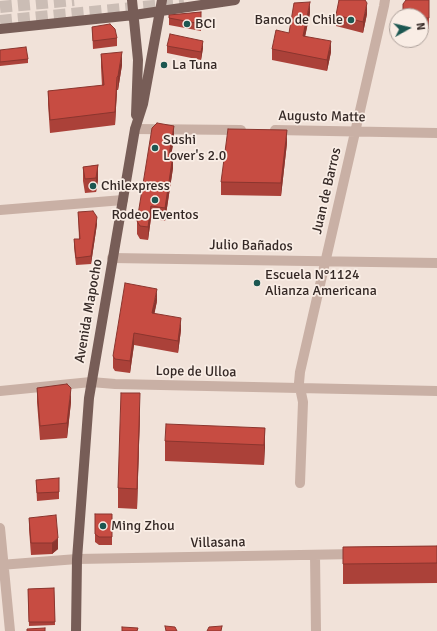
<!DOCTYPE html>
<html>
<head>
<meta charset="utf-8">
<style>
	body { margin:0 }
	#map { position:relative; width:437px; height:631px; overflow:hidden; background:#f1e2d9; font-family:Signika,sans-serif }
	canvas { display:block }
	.north { position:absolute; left:389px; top:8px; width:40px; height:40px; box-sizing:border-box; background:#f9ede5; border:1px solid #ab9f99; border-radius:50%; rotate:82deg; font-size:11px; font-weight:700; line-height:16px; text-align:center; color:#352926 }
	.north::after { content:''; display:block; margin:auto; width:14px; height:18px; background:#1c5751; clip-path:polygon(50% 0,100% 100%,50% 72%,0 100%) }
</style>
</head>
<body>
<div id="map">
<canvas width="437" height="631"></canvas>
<div class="north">N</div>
</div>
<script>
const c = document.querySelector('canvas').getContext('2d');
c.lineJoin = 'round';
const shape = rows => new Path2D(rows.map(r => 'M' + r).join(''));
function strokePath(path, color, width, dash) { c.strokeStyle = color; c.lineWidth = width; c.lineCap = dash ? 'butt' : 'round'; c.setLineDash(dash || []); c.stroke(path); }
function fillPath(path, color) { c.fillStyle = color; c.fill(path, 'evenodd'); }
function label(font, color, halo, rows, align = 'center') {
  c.font = font + ' Signika,sans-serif'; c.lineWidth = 3.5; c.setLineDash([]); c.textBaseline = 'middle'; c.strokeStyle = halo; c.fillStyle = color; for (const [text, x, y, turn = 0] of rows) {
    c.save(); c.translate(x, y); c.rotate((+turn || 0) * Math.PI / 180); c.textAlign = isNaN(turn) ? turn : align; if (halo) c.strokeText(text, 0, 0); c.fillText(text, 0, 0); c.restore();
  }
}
strokePath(shape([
	[0,7,74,0],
	[0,21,184,3]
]), '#cbbdb5', 12, [12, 6]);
strokePath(shape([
	[135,129,241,130],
	[275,130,437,133],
	[0,210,123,200],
	[112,258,437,263],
	[0,391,91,382,115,384,437,391],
	[300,483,303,402,299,383,300,372,384,6,385,0],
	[0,528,10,631],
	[315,555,316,631],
	[0,565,77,559,356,554]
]), '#c9b0a5', 10);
strokePath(shape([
	[132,0,138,60,136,115],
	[0,29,134,15,235,0],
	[76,631,77,559,89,398,135,129,143,104,162,0]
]), '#775d57', 10);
fillPath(shape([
	[429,0,429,29,421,29,421,16],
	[201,12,201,31,169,25,169,15],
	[310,13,305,36,331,52,327,71,272,60,272,49,289,33],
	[367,14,363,33,336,26,336,15],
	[92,27,117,38,117,46,93,49],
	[167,46,203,48,201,60,167,53],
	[0,50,28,59,28,63,0,66],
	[101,54,122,65,118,90,117,90,115,125,50,133,48,104,48,91,102,86,101,67],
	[174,139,171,155,173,168,165,221,151,218,148,240,140,239,137,234,137,221],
	[287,143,281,196,221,195,221,182],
	[98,165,98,180,96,192,85,193,83,181,83,167],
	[78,212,97,224,91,264,76,265,74,247,74,239,79,239],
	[157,301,154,314,181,330,178,353,134,345,130,373,115,371,113,368,113,356],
	[37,388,71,402,67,438,40,440,37,402],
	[140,413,137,509,118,508,118,488],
	[265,428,264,465,165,461,165,441],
	[36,480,59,492,59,499,37,501],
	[95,514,112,514,112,545,99,545,95,542],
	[29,518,58,549,52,554,31,555,29,529],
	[437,546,437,583,343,584,343,547],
	[54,588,55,625,29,626,28,589]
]), '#ab4139');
fillPath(shape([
	[310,2,310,13,303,47,303,36],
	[367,3,367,14,363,33,363,22],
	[203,41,203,48,201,60,201,52],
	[331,41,331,52,327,71,327,60],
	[122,52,122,65,118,90,118,76],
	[117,77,117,90,115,125,115,112],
	[174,126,174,139,169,168,169,155],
	[287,130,287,143,281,196,281,183],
	[173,155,173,168,165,221,165,208],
	[98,165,98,180,96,192,96,178],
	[151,206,151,218,148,240,148,227],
	[97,217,97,224,91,264,91,256],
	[157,289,157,301,152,326,152,313],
	[181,318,181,330,178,353,178,341],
	[134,333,134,345,130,373,130,361],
	[71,388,71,402,67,438,67,423],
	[140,393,140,413,137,509,137,489],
	[265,428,265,448,264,465,264,445],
	[58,538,58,549,52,554,52,543]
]), '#8b352e');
const building = shape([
	[339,0,365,0,367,3,363,22,336,15,339,0],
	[406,0,429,0,429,18,421,18,421,16,403,16,403,4,406,0],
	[310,2,303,36,331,41,327,60,272,49,276,30,289,33,294,3,310,2],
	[201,12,201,24,169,18,169,15,201,12],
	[110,24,115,29,117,38,93,41,92,27,110,24],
	[170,34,203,41,201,52,167,46,170,34],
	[26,47,28,59,0,62,0,50,26,47],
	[122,52,118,76,117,77,115,112,50,120,48,91,104,85,101,54,122,52],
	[157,123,174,126,169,155,173,155,165,208,151,206,148,227,140,226,137,221,152,128,157,123],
	[228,129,287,130,281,183,221,182,228,129],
	[98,165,96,178,85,179,83,167,98,165],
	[93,211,97,217,91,256,76,258,74,239,80,239,78,212,93,211],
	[125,283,157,289,152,313,181,318,178,341,134,333,130,361,115,359,113,356,125,283],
	[67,384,71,388,67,423,40,426,37,388,67,384],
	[121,393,140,393,137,489,118,488,121,393],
	[166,424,265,428,264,445,165,441,166,424],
	[59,478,59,492,37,493,36,480,59,478],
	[95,514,112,514,112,537,99,537,95,534,95,514],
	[56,515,58,538,52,543,31,543,29,518,56,515],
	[437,546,437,563,343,564,343,547,437,546],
	[54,588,55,622,29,622,28,589,54,588],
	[165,626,175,627,177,631,166,631,165,626],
	[222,626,221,631,207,631,209,627,222,626],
	[122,627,138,628,137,631,122,631,122,627],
	[45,628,45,631,27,631,27,629,45,628]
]);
fillPath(building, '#c74c42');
strokePath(building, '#8b352e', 1);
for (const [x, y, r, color] of [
	[351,20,4,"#1c5751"],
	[187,24,4,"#1c5751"],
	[164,65,4,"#1c5751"],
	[155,148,4,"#1c5751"],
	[93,186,4,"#1c5751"],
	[155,200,4,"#1c5751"],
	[257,283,4,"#1c5751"],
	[103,526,4,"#1c5751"]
]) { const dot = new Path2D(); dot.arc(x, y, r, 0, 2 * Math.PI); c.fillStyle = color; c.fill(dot); strokePath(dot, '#f9ede5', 1.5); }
label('14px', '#352926', '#f9ede5', [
	["Banco de Chile",343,20,"right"],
	["BCI",195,24],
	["La Tuna",172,65],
	["Sushi",163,140],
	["Lover's 2.0",163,156],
	["Chilexpress",101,186],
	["Rodeo Eventos",155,215,"center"],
	["Escuela N°1124",265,275],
	["Alianza Americana",265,291],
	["Ming Zhou",111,526]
], 'left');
label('14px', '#352926', '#f9ede5', [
	["Augusto Matte",322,117,1],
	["Juan de Barros",327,191,-77],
	["Julio Bañados",251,246,1],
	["Avenida Mapocho",89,311,-80],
	["Lope de Ulloa",196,372,1],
	["Villasana",218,543,-1]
]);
</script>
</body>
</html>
